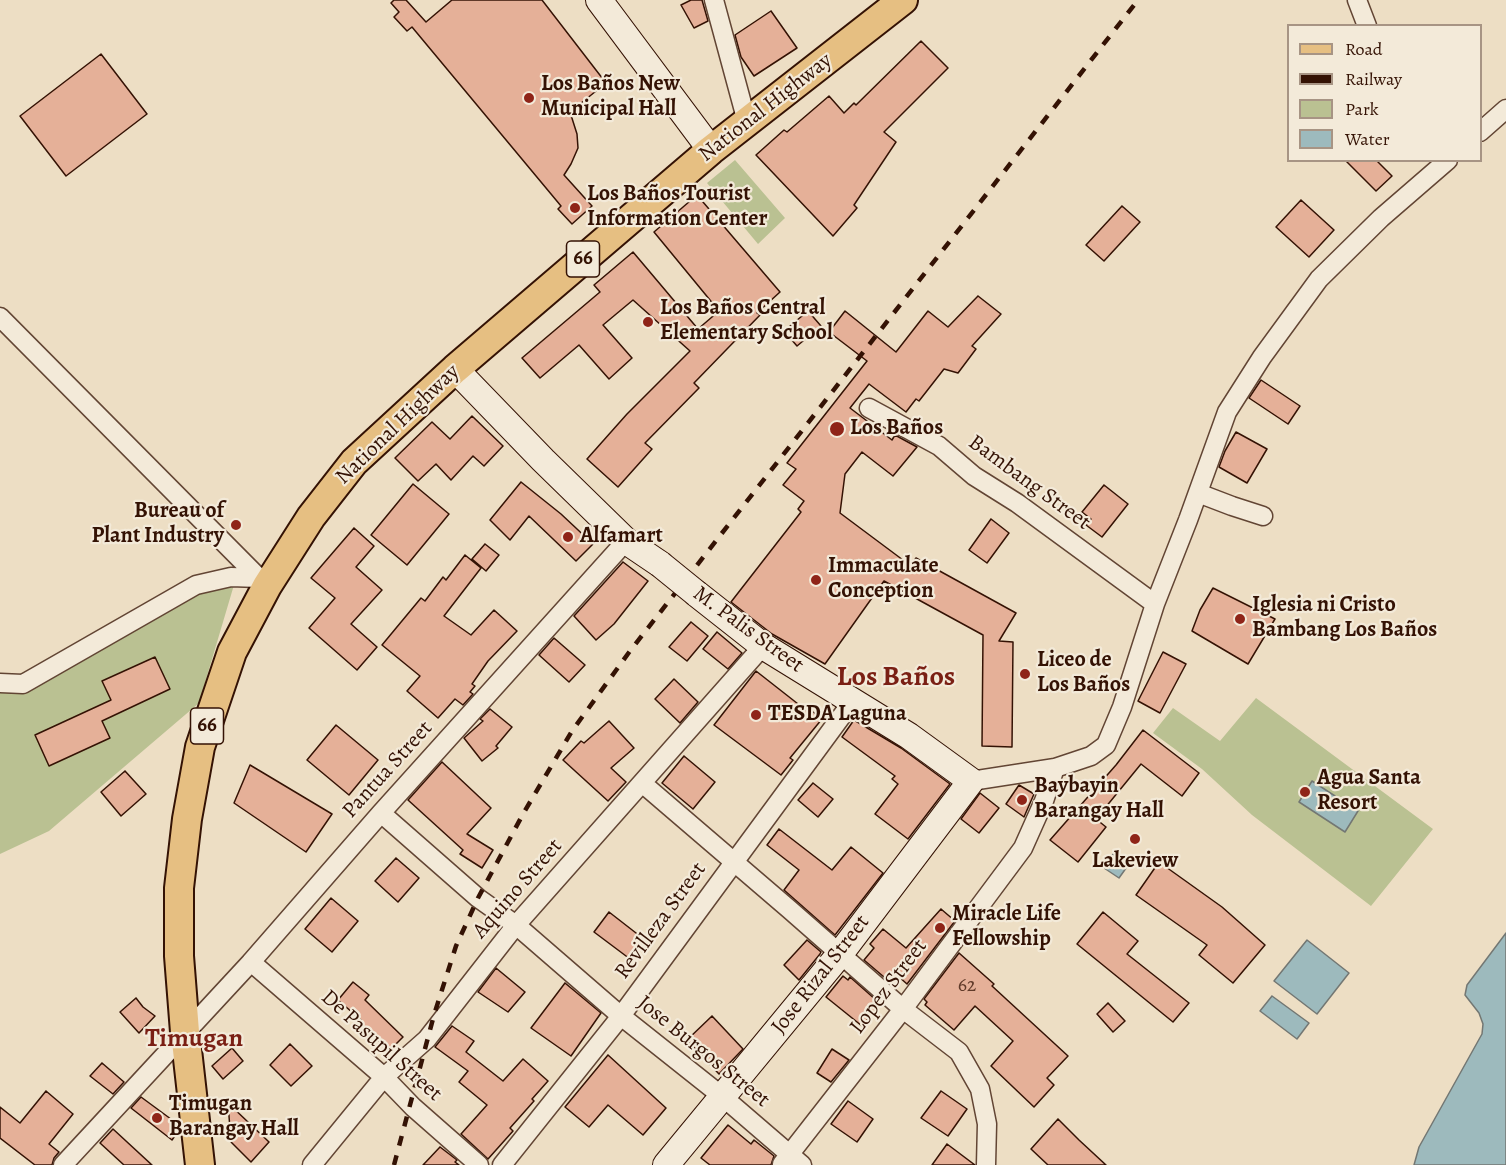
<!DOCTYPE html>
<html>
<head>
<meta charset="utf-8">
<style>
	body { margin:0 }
	#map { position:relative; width:1506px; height:1165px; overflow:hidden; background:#eddec4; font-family:Alegreya,serif }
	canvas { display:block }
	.legend { position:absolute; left:1287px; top:24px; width:195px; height:138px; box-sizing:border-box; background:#f3ead9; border:2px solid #a79484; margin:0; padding:8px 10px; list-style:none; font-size:18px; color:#341204 }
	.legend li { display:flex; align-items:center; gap:12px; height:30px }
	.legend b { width:30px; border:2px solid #a79484 }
</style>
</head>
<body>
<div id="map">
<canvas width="1506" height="1165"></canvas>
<ul class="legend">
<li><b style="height:8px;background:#e6bf82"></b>Road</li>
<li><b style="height:8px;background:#341204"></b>Railway</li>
<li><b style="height:16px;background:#bac192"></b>Park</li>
<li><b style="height:16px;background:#9dbabd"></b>Water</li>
</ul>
</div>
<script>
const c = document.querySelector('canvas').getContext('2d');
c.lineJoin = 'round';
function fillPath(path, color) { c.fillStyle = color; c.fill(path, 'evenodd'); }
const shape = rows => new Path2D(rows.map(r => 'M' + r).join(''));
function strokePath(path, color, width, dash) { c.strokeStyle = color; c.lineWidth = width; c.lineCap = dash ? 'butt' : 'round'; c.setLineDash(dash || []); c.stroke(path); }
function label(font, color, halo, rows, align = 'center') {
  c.font = font + ' Alegreya,serif'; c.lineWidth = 4.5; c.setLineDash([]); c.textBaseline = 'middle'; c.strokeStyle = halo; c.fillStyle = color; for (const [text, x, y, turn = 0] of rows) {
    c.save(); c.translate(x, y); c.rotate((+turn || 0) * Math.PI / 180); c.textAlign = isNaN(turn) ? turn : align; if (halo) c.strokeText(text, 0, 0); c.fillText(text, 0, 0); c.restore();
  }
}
fillPath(shape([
	[735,160,785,218,758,244,707,183],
	[239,568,199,703,49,831,0,854,0,683,49,660,182,583],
	[1256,698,1433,829,1371,906,1252,815,1202,769,1153,733,1173,708,1220,741]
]), '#bac192');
const water = shape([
	[1312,781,1358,811,1345,832,1299,802,1312,781],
	[1113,854,1129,864,1119,878,1104,868,1113,854],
	[1506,933,1506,1165,1414,1165,1419,1147,1482,1034,1483,1024,1479,1013,1465,995,1467,985,1506,933],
	[1307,940,1349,973,1317,1014,1274,981,1307,940],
	[1272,996,1309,1023,1297,1039,1260,1011,1272,996]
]);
fillPath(water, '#9dbabd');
strokePath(water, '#737773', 1.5);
const building = shape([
	[394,0,406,0,426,22,452,0,542,0,606,83,570,112,577,134,578,148,571,164,564,175,592,206,572,224,558,209,561,206,412,27,407,31,394,17,399,12,391,3,394,0],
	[691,0,702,0,708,21,694,28,681,5,691,0],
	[771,11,797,48,754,76,741,57,735,35,771,11],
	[921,41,948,68,884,132,896,142,854,205,857,208,833,236,756,155,784,130,787,132,829,96,844,113,854,103,856,105,921,41],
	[101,54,147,114,66,176,20,116,101,54],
	[1345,160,1376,160,1392,176,1376,191,1345,160],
	[697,195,780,292,757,313,760,315,694,383,699,388,645,443,652,449,618,487,587,459,627,414,690,351,633,300,603,325,632,358,609,379,579,345,540,378,522,358,600,292,594,285,633,252,698,329,719,311,654,232,697,195],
	[1301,200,1334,230,1309,257,1276,227,1301,200],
	[1122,206,1140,222,1104,261,1086,245,1122,206],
	[978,296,1001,314,972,346,976,349,958,373,944,369,919,401,916,399,906,412,869,384,850,408,892,440,895,435,917,447,893,476,862,452,845,474,840,513,911,566,916,558,1016,613,999,641,1013,642,1012,747,982,746,983,635,884,581,825,664,772,634,731,602,801,512,798,509,804,501,783,485,796,469,787,463,867,361,829,332,845,311,896,352,928,311,948,327,978,296],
	[808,311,821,326,797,346,784,331,808,311],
	[1261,380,1300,406,1288,424,1249,398,1261,380],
	[472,416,503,446,484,466,473,456,451,480,436,464,418,481,395,458,432,422,450,439,472,416],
	[1236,432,1267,449,1247,483,1219,467,1225,451,1236,432],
	[521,482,561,514,593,544,576,561,529,516,510,540,490,520,521,482],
	[413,484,449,514,407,565,371,535,413,484],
	[1104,485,1128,504,1102,537,1086,525,1091,519,1082,512,1104,485],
	[991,519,1009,533,987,563,969,550,991,519],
	[354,528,374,546,356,567,382,590,351,624,377,647,357,670,309,628,335,598,311,578,354,528],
	[485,544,499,555,486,571,472,559,485,544],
	[465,555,481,568,444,616,471,635,494,610,517,631,488,661,472,684,475,686,470,692,473,694,463,705,455,699,438,718,407,691,420,676,382,645,421,598,425,601,443,577,446,580,465,555],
	[623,562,648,581,614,624,596,640,574,616,623,562],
	[1213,588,1275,619,1248,664,1192,631,1200,610,1213,588],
	[691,622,708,636,687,661,669,647,691,622],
	[717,632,742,653,728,669,703,649,717,632],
	[554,638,585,665,569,682,539,655,554,638],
	[1163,652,1186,664,1160,713,1138,701,1163,652],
	[155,657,170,689,102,721,110,738,49,766,35,735,111,700,102,681,155,657],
	[756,671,807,711,808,708,822,719,790,758,793,760,781,775,714,725,756,671],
	[674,679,698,702,680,723,655,699,674,679],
	[490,709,512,727,496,746,498,748,482,761,464,738,483,721,480,719,490,709],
	[854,720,901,748,950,784,908,839,875,814,898,784,892,779,895,776,842,737,854,720],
	[609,721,634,748,611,768,626,782,608,801,563,760,581,741,584,743,609,721],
	[336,725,378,760,349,795,307,760,336,725],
	[1143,730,1199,773,1182,796,1141,764,1096,819,1106,827,1078,862,1050,840,1116,765,1143,730],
	[684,756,715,782,693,809,662,783,684,756],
	[442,762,491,808,467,834,493,850,482,868,460,854,463,850,408,800,442,762],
	[250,765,332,814,306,852,234,803,250,765],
	[125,771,146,794,121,816,101,792,125,771],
	[813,783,833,799,818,817,798,800,813,783],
	[1019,785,1034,794,1024,817,1006,804,1019,785],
	[980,793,999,808,979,833,961,819,980,793],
	[779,829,832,870,851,847,883,873,835,935,784,890,799,870,767,845,779,829],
	[396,858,419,878,398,902,375,881,396,858],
	[1159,862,1222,907,1265,945,1233,983,1199,955,1207,945,1136,895,1159,862],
	[331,898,358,921,332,952,305,929,331,898],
	[941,909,955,921,907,984,898,976,891,983,864,960,874,948,870,944,883,929,906,948,941,909],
	[609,912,645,940,630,959,594,932,609,912],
	[1103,912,1138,941,1127,954,1189,1003,1173,1022,1077,944,1103,912],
	[807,940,821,952,820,954,799,980,784,965,807,940],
	[959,953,994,984,992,986,1068,1056,1047,1078,1054,1085,1034,1107,991,1066,1013,1041,975,1006,954,1030,925,1005,927,1002,924,999,959,953],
	[496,968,525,992,508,1012,478,992,496,968],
	[843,976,848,980,850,977,876,1000,874,1002,879,1006,862,1026,826,997,843,976],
	[353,982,369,995,365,1000,403,1037,389,1051,359,1022,361,1020,338,1000,353,982],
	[565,983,601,1013,571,1056,531,1028,565,983],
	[136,998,143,1007,155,1016,139,1033,120,1012,136,998],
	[1108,1003,1125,1021,1113,1032,1097,1014,1108,1003],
	[712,1016,743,1049,719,1074,687,1040,712,1016],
	[452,1026,474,1041,466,1052,503,1081,523,1059,548,1081,532,1099,534,1101,510,1128,513,1131,488,1159,461,1134,487,1105,459,1082,468,1071,435,1047,452,1026],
	[290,1044,312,1066,291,1086,270,1065,290,1044],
	[232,1048,243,1061,223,1079,212,1066,232,1048],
	[832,1049,849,1060,831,1082,817,1073,832,1049],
	[608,1055,666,1108,643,1135,608,1105,589,1127,565,1107,608,1055],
	[102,1063,124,1082,113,1094,90,1076,102,1063],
	[46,1091,73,1114,49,1144,59,1152,54,1158,52,1165,35,1165,0,1138,0,1107,20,1123,46,1091],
	[941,1091,967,1109,948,1136,921,1118,941,1091],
	[141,1097,179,1125,179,1130,172,1140,131,1108,141,1097],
	[848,1101,873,1119,857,1142,831,1124,848,1101],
	[228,1103,269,1142,251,1162,231,1142,228,1103],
	[1058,1119,1079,1140,1106,1165,1048,1165,1031,1149,1058,1119],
	[728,1125,751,1144,754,1140,774,1156,771,1165,710,1165,701,1158,728,1125],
	[113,1129,152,1165,124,1165,100,1143,113,1129],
	[947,1144,975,1165,932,1165,947,1144],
	[440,1147,457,1160,455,1162,459,1165,423,1165,440,1147]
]);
fillPath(building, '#e5b098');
strokePath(building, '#341204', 1.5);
const minor = shape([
	[714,0,747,122],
	[1357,0,1367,26],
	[1480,132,1506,109],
	[0,317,267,586],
	[869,408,939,446,974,476,1017,503,1155,604],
	[1198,493,1232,506,1263,516],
	[0,683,23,684,196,585,231,577,259,578],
	[971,781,1055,768,1091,756,1106,745,1122,707,1155,604,1188,520,1227,412,1262,357,1319,279,1381,218,1448,160],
	[642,783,789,909,903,1009,959,1052,980,1089,987,1124,986,1165],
	[381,813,478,898,516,925,621,1016,723,1097,802,1165],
	[251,962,384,1077,413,1107,479,1165],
	[782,1164,903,1009,1023,848,1044,801,1055,768],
	[63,1165,251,962,381,813,626,541],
	[312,1165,384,1077,427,1039,516,925,763,646],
	[502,1165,621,1016,852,702]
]);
const secondary = shape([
	[599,0,711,150],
	[455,369,543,460,626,541,660,564],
	[666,1165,840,954,971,781,909,736,763,646,697,594]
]);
const primary = shape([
	[200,1165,185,1032,179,956,179,888,187,819,200,747,232,652,267,586,311,517,354,462,455,369,711,150,903,0]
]);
strokePath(minor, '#624534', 21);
strokePath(secondary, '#341204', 28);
strokePath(primary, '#341204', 32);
strokePath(minor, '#f3ead9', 18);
strokePath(secondary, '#f3ead9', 26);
strokePath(primary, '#e6bf82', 28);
strokePath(shape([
	[394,1165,434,1015,456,946,478,898,523,814,572,731,630,651,1138,0]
]), '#341204', 4.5, [10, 10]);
const secondaryBridge = shape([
	[660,564,697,594]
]);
strokePath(secondaryBridge, '#341204', 28, []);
strokePath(secondaryBridge, '#f3ead9', 26);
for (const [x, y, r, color] of [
	[529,98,6,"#8f2418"],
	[575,208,6,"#8f2418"],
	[648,322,6,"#8f2418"],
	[837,429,8,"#8f2418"],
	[236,525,6,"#8f2418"],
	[568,537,6,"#8f2418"],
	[816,580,6,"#8f2418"],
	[1240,619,6,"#8f2418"],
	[1025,674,6,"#8f2418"],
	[756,715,6,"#8f2418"],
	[1305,792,6,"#8f2418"],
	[1022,800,6,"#8f2418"],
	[1135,839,6,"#8f2418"],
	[940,928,6,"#8f2418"],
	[157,1118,6,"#8f2418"]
]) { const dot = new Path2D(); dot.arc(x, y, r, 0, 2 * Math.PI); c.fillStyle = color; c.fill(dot); strokePath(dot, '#f3ead9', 2); }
label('20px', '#603a29', null, [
	["62",967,986]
]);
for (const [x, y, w] of [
	[583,259,33],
	[207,726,33]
]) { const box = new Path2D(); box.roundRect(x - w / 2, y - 18, w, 36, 4.5); c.fillStyle = '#f3ead9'; c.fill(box); strokePath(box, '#341204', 1.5); }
label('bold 21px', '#341204', null, [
	["66",583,259],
	["66",207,726]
]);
label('bold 22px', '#341204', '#f3ead9', [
	["Los Baños New",541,85],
	["Municipal Hall",541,110],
	["Los Baños Tourist",587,195],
	["Information Center",587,220],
	["Los Baños Central",660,309],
	["Elementary School",660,334],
	["Los Baños",850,429],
	["Bureau of",224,512,"right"],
	["Plant Industry",224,537,"right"],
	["Alfamart",580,537],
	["Immaculate",828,567],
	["Conception",828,592],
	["Iglesia ni Cristo",1252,606],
	["Bambang Los Baños",1252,631],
	["Liceo de",1037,661],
	["Los Baños",1037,686],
	["TESDA Laguna",768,715],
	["Agua Santa",1317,779],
	["Resort",1317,804],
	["Baybayin",1034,787],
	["Barangay Hall",1034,812],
	["Lakeview",1135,862,"center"],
	["Miracle Life",952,915],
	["Fellowship",952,940],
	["Timugan",169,1105],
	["Barangay Hall",169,1130]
], 'left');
label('22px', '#341204', '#f3ead9', [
	["National Highway",766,108,-38],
	["National Highway",398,425,-44],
	["Bambang Street",1029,483,36],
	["M. Palis Street",748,630,36],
	["Pantua Street",388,770,-48],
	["Aquino Street",518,889,-49],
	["Revilleza Street",661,921,-54],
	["Jose Rizal Street",821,975,-52],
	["Lopez Street",889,987,-53],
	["De Pasupil Street",381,1046,42],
	["Jose Burgos Street",703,1052,39]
]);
label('bold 26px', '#7a1f14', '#f3ead9', [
	["Timugan",194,1040]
]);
label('bold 28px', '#7a1f14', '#f3ead9', [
	["Los Baños",896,678]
]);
</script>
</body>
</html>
